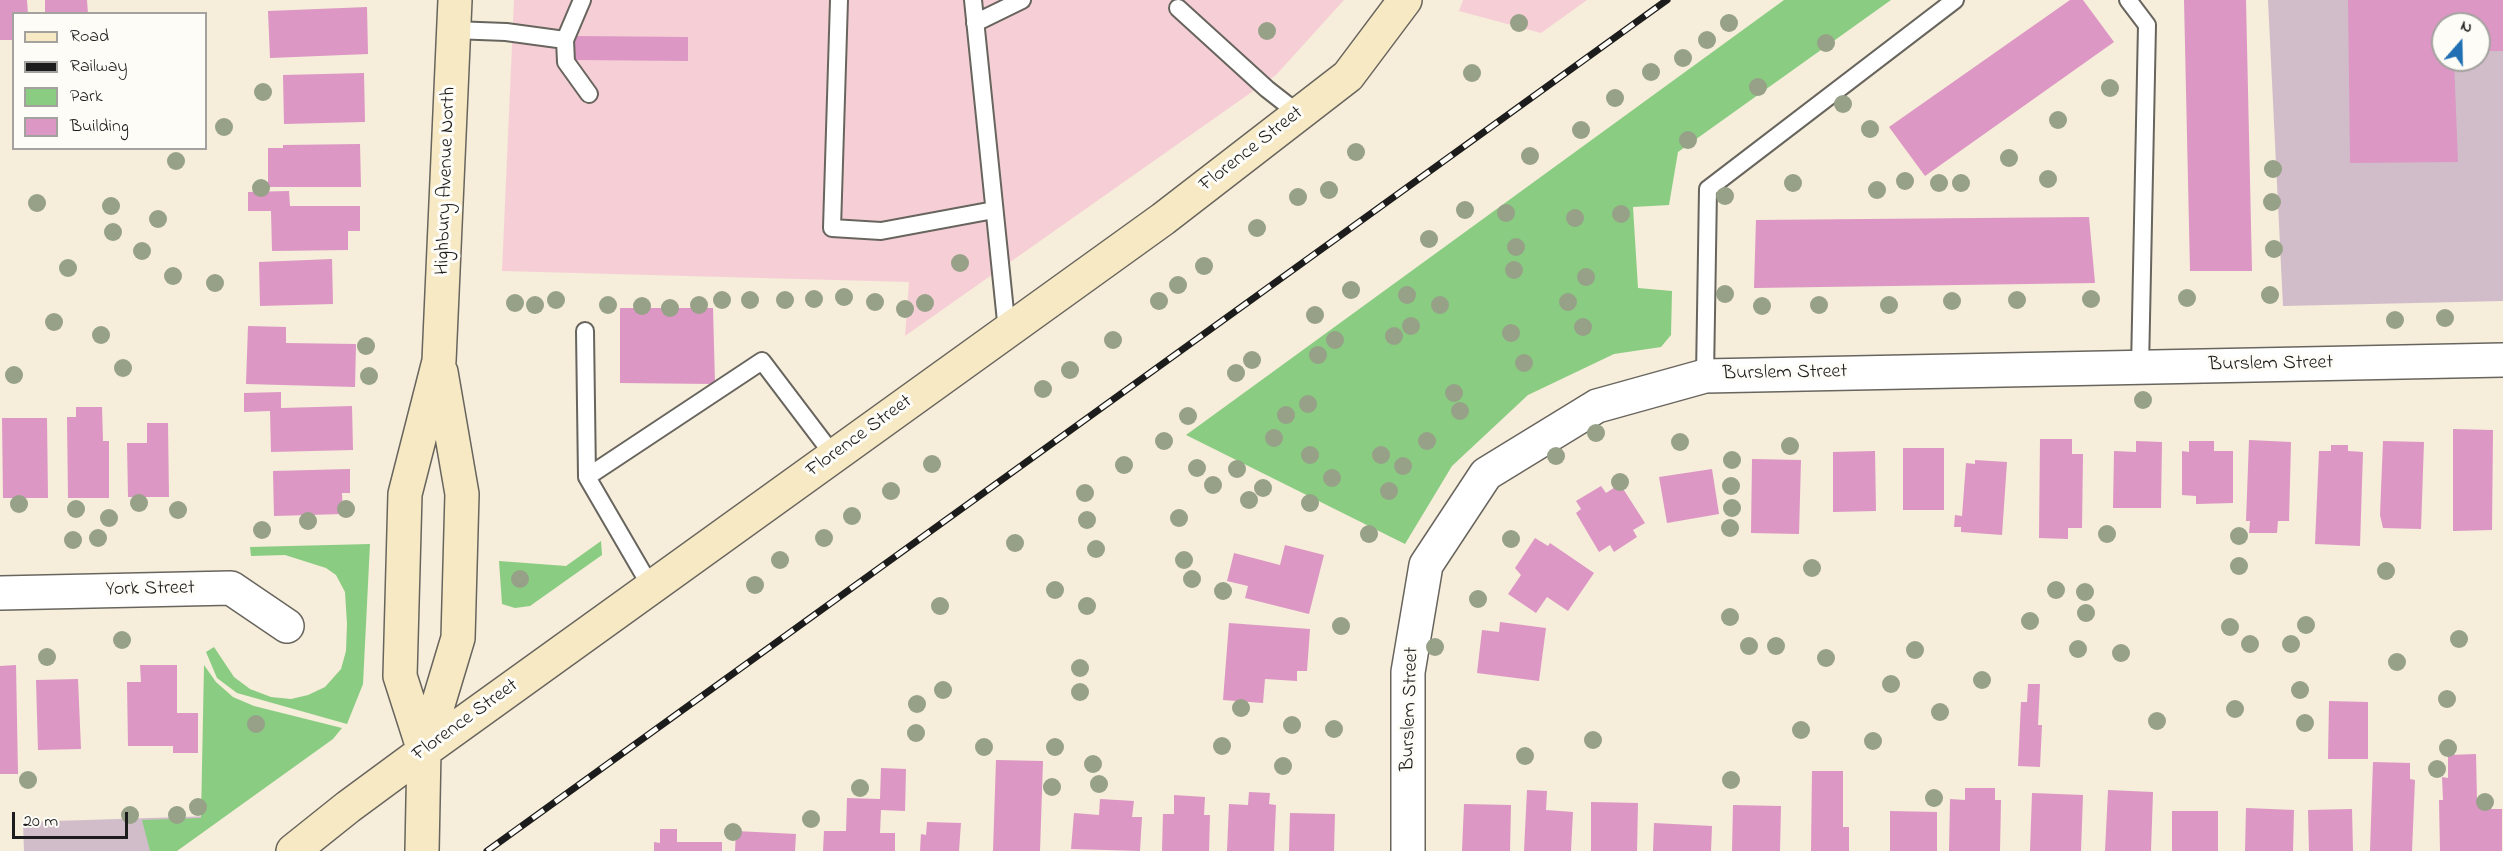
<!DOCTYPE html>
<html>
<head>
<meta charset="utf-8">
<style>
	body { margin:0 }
	#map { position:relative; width:2503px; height:851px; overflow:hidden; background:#f6edda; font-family:"Indie Flower",sans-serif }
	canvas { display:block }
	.legend { position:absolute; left:12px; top:12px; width:195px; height:138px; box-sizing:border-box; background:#fdfcf7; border:2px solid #a3a29f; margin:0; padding:8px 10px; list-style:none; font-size:18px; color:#1c1c1c }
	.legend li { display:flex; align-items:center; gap:12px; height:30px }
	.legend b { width:30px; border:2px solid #a3a29f }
	.north { position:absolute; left:2431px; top:12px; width:60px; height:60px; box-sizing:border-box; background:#fdfcf7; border:2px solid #a3a29f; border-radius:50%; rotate:20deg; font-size:16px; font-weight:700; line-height:24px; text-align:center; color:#1c1c1c }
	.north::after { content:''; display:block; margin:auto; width:21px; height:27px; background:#1f6fb2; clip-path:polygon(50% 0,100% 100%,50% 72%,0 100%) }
	.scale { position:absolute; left:12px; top:812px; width:116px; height:27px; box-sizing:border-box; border:3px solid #1c1c1c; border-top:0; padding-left:8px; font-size:18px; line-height:21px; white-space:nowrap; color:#1c1c1c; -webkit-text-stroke:4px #fdfcf7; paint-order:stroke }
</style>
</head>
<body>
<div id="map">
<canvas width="2503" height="851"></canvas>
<ul class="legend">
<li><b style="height:8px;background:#f6e9c3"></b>Road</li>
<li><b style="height:8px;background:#1c1c1c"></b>Railway</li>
<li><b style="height:16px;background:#8bcc83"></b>Park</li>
<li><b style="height:16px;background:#dc97c4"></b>Building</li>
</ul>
<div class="north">N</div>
<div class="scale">20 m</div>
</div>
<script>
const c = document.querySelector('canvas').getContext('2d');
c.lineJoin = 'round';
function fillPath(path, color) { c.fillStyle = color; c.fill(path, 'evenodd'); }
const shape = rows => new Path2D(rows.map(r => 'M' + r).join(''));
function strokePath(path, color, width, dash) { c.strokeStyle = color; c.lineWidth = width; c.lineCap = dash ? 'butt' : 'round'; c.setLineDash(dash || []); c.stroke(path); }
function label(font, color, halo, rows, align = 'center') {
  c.font = font + ' "Indie Flower",sans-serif'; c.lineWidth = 6; c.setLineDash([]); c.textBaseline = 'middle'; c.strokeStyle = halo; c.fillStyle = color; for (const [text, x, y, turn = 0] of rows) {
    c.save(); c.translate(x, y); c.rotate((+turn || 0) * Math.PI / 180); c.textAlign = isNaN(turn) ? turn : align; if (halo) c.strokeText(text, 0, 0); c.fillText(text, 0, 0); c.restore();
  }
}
fillPath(shape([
	[514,0,1344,0,1276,75,905,336,909,282,502,271],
	[1463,0,1587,0,1541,33,1459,11]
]), '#f6cfd6');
fillPath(shape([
	[2268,0,2503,0,2503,301,2283,306],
	[2443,24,2479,24,2479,60,2443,60],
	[213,816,170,851,24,851,23,822]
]), '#d1bdc9');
fillPath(shape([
	[1784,0,1891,0,1678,152,1669,205,1633,207,1638,288,1672,291,1671,335,1661,347,1614,354,1528,395,1452,466,1405,544,1186,435],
	[601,541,602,555,530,606,515,608,502,604,499,561,566,566],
	[370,544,363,684,347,724,237,693,217,678,206,652,214,647,234,677,250,689,271,697,291,699,308,695,325,687,341,669,346,651,347,624,345,592,336,575,326,568,285,555,251,556,250,547],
	[204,665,216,682,233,697,254,706,342,728,333,739,177,851,150,851,142,820,201,818]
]), '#8bcc83');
fillPath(shape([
	[0,0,27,0,28,14,14,14,14,40,0,40],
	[45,0,87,0,88,14,45,14],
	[2070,0,2083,0,2114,42,1925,176,1889,127],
	[2184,0,2246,0,2252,271,2190,271],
	[2348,0,2503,0,2503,51,2479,51,2479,24,2443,24,2443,60,2454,60,2458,162,2350,163],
	[367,7,368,54,270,58,268,11],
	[575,36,688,37,688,61,574,60],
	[364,73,365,122,284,124,283,75],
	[360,144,361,187,268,187,268,148,283,148,283,145],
	[289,191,290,206,360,206,360,231,348,231,348,250,272,251,271,211,248,211,248,192],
	[2089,217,2095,283,1754,288,1756,220],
	[332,259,333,304,260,306,259,262],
	[620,308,713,308,715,384,620,383],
	[248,326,286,327,286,343,356,344,355,387,246,384],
	[281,392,281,408,352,406,353,450,271,452,270,411,244,412,244,393],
	[76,407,102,407,103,441,109,441,109,498,68,498,67,417,76,417],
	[2,418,47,418,48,498,3,498],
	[147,423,168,423,169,497,128,497,127,443,147,443],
	[2453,429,2493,430,2492,530,2453,531],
	[2040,439,2072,439,2072,454,2083,454,2082,528,2068,528,2068,539,2039,538],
	[2249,440,2291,442,2289,521,2278,521,2277,533,2249,533,2250,521,2246,521],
	[2136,441,2162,442,2161,508,2113,508,2114,451,2136,452],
	[2189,441,2214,441,2214,451,2233,451,2233,503,2196,504,2196,496,2182,495,2182,451,2189,452],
	[2383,441,2424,442,2421,529,2383,528,2380,515],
	[2331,445,2348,445,2348,451,2363,452,2360,546,2315,544,2319,451,2331,451],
	[1903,448,1944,448,1944,510,1903,510],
	[1875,451,1876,511,1833,512,1833,452],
	[1752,459,1801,460,1799,534,1751,533],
	[1975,460,2007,462,2002,535,1961,532,1961,527,1954,527,1955,515,1962,516,1966,463,1975,464],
	[350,469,350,493,342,493,343,514,274,516,273,471],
	[1712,469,1719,514,1667,523,1659,477],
	[1620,484,1645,523,1633,530,1637,537,1614,552,1610,545,1599,552,1576,513,1581,509,1576,501,1601,486,1606,493],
	[1535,538,1548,546,1550,543,1594,573,1568,611,1547,597,1536,613,1508,594,1521,575,1515,568],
	[1285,545,1324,555,1309,614,1245,598,1248,586,1227,581,1234,553,1280,565],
	[1500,622,1546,628,1539,681,1477,673,1482,630,1499,632],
	[1229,623,1310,629,1307,671,1297,671,1297,681,1265,679,1263,703,1223,700],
	[16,665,18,774,0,774,0,666],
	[140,665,177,665,177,713,198,713,198,753,173,753,173,746,128,746,127,682,141,682],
	[78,679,81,749,38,750,36,680],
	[2028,684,2040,684,2038,725,2042,725,2040,767,2018,766,2021,702,2027,702],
	[2329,701,2368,702,2368,759,2328,759],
	[2476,754,2477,800,2480,800,2481,809,2502,809,2502,851,2440,851,2439,800,2443,800,2442,777,2448,778,2448,755],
	[996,760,1043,761,1040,851,993,851],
	[2373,762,2410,763,2410,779,2415,780,2412,851,2370,851],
	[881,768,906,769,905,811,881,810,880,833,895,833,895,851,823,851,824,831,846,831,847,798,880,799],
	[1812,771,1843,771,1843,827,1849,827,1849,851,1811,851],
	[1965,788,1995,788,1995,800,2001,800,2000,851,1949,851,1950,799,1965,800],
	[1527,790,1547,791,1546,810,1573,812,1571,851,1524,851],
	[2108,790,2153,792,2151,851,2105,851],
	[1249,792,1270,793,1269,804,1276,805,1274,851,1227,851,1229,804,1248,805],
	[2032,793,2083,795,2081,851,2030,851],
	[1174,795,1205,797,1204,815,1210,815,1209,851,1162,851,1163,814,1174,814],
	[1100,799,1134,801,1132,817,1142,817,1140,851,1071,849,1074,813,1099,815],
	[1591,802,1638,803,1637,851,1591,851],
	[1464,804,1511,805,1510,851,1462,851],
	[1733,805,1781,806,1780,851,1732,851],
	[2246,808,2294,810,2293,851,2245,851],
	[2352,809,2353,851,2309,851,2308,810],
	[1890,811,1937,812,1937,851,1890,851],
	[2172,811,2218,811,2218,851,2172,851],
	[1290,813,1335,814,1334,851,1289,851],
	[927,822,961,823,959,851,920,851,921,834,926,835],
	[1654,823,1712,826,1711,851,1653,851],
	[660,829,677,829,677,842,722,842,722,851,654,851,654,842,660,843],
	[736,831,796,834,795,851,735,851]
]), '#dc97c4');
const service = shape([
	[582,0,565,40,566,62,589,94],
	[839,0,832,228,881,231,994,210],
	[973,0,1007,331],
	[2128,0,2147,25,2140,368],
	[1178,8,1267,89,1299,114],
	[975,23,1022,0],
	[453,30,506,32,565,40],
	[585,331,587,477],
	[1705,376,1708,189,1955,0],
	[651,587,587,477,762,361,834,456]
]);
const minor = shape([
	[0,593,231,588,287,626],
	[1408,851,1408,672,1426,565,1486,474,1597,406,1705,376,2503,360]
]);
const secondary = shape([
	[424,751,400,676,405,494,439,361,455,0],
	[293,851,348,807,424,751,1163,219,1348,76,1405,0],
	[422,851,424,751,458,638,462,494,441,372]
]);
strokePath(service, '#68655e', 20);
strokePath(minor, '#68655e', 36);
strokePath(secondary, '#68655e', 36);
strokePath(service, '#fff', 16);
strokePath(minor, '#fff', 33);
strokePath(secondary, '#f6e9c3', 33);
const rail = shape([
	[487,851,1667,0]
]);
strokePath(rail, '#1c1c1c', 7);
strokePath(rail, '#fdfcf7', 4.5, [14]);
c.fillStyle = '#96a188';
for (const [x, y] of [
	[1519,23],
	[1729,23],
	[1267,31],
	[1707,40],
	[1826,43],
	[1683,58],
	[1651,72],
	[1472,73],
	[1758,87],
	[2110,88],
	[263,92],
	[1615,98],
	[1843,104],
	[2058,120],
	[224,127],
	[1870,129],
	[1581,130],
	[1688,140],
	[1356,152],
	[1530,156],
	[2009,158],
	[176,161],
	[2273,169],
	[2048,179],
	[1905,181],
	[1793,183],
	[1939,183],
	[1961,183],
	[261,188],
	[1329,190],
	[1877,190],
	[1725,196],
	[1298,197],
	[2272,202],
	[37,203],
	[111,206],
	[1465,210],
	[1506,213],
	[1621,214],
	[1575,218],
	[158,219],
	[1257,228],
	[113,232],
	[1429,239],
	[1516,247],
	[2274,249],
	[142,251],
	[960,263],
	[1204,266],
	[68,268],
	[1514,270],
	[173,276],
	[1586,277],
	[215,283],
	[1178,285],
	[1351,290],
	[1725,294],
	[1407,295],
	[2270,295],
	[844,297],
	[2187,298],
	[814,299],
	[2091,299],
	[556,300],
	[722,300],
	[750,300],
	[785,300],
	[2017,300],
	[1159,301],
	[1952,301],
	[875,302],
	[1568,302],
	[515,303],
	[925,303],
	[535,305],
	[608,305],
	[699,305],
	[1440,305],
	[1819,305],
	[1889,305],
	[642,306],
	[1762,306],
	[670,308],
	[905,309],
	[1315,315],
	[2445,318],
	[2395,320],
	[54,322],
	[1411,326],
	[1583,327],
	[1511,333],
	[101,335],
	[1394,336],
	[1113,340],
	[1335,340],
	[366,346],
	[1318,355],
	[1252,360],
	[1524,363],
	[123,368],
	[1070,370],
	[1236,373],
	[14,375],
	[369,376],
	[1043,389],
	[1454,393],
	[2143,400],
	[1308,404],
	[1460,411],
	[1286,415],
	[1188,416],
	[1596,433],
	[1274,438],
	[1164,441],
	[1427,441],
	[1680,442],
	[1790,446],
	[1310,455],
	[1381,455],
	[1556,456],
	[1732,460],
	[932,464],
	[1124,465],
	[1403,466],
	[1197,468],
	[1237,469],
	[1332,478],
	[1620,482],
	[1213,485],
	[1731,486],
	[1263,488],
	[891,491],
	[1389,491],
	[1085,493],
	[1249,500],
	[139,503],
	[1310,503],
	[19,504],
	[1732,508],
	[76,509],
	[346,509],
	[178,510],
	[852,516],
	[109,518],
	[1179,518],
	[1087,520],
	[308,521],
	[1730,528],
	[262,530],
	[1369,534],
	[2107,534],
	[2239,536],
	[98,538],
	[824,538],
	[1511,539],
	[73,540],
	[1015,543],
	[1096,549],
	[780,560],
	[1184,560],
	[2239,566],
	[1812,568],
	[2386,571],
	[520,579],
	[1192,579],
	[755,585],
	[1055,590],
	[2056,590],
	[1223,591],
	[2085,592],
	[1478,599],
	[940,606],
	[1087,606],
	[2086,613],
	[1730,617],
	[2030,621],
	[2306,625],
	[1341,626],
	[2230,627],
	[2459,639],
	[122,640],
	[2250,644],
	[2291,644],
	[1749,646],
	[1776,646],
	[1435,647],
	[2078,649],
	[1915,650],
	[2121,653],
	[47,657],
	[1826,658],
	[2397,662],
	[1080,668],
	[1982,680],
	[1891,684],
	[943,690],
	[2300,690],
	[1080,692],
	[2447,699],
	[917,704],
	[1241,708],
	[2235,709],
	[1940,712],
	[2157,721],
	[2305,723],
	[256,724],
	[1292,725],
	[1334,729],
	[1801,730],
	[916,733],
	[1593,740],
	[1873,741],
	[1222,746],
	[984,747],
	[1055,747],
	[2448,748],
	[1525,756],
	[1093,764],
	[1283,766],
	[2437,769],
	[28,780],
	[1731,780],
	[1099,784],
	[1052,787],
	[860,788],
	[1934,798],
	[2485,802],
	[198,807],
	[130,815],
	[177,815],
	[811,819],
	[733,832]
]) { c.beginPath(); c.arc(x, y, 9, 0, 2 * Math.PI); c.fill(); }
label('20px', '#1c1c1c', '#fdfcf7', [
	["Florence Street",1252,150,-38],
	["Highbury Avenue North",447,181,-88],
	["Burslem Street",2271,365,-1],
	["Burslem Street",1785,374,-1],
	["Florence Street",860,437,-36],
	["York Street",150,590,-1],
	["Burslem Street",1411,709,-88],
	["Florence Street",466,721,-36]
]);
</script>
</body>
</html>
